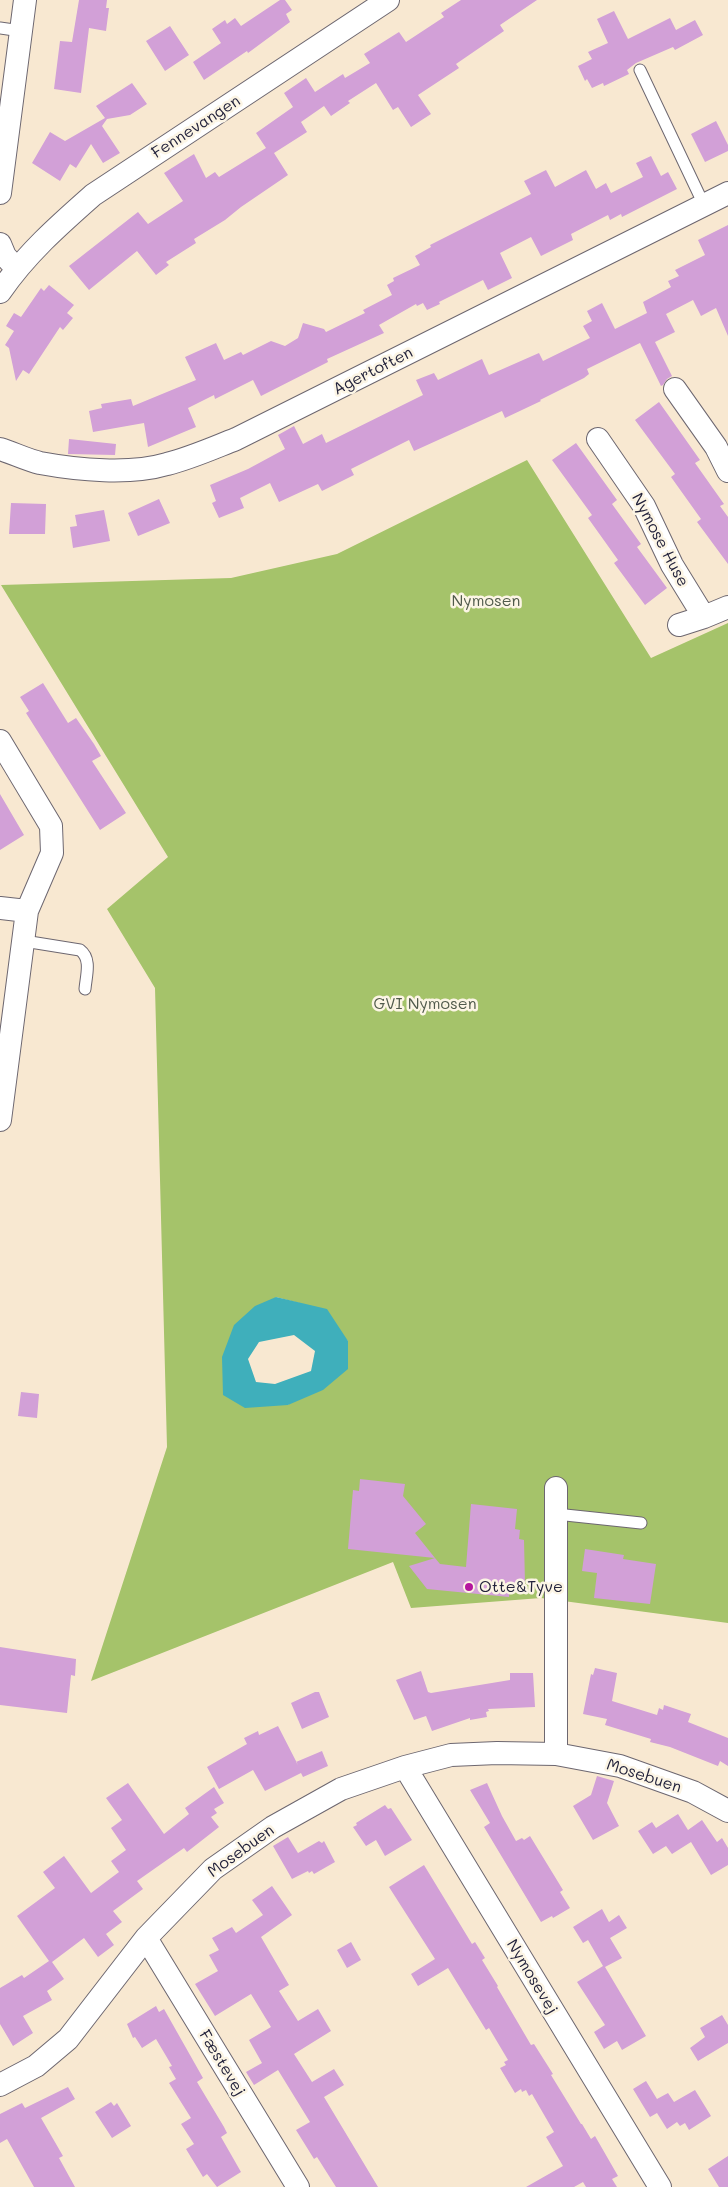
<!DOCTYPE html>
<meta charset="utf-8">
<style>
body{margin:0}
canvas{display:block;background:#f8e8d1}
</style>
<canvas width="728" height="2187"></canvas>
<script>
const context = document.querySelector('canvas').getContext('2d');
context.lineJoin = 'round';
function paint(path, color) { context.fillStyle = color; context.fill(path, 'evenodd'); }
function strokePath(path, color, width, dash) { context.strokeStyle = color; context.lineWidth = width; context.lineCap = dash ? 'butt' : 'round'; context.setLineDash(dash || []); context.stroke(path); }
function write(font, color, halo, rows, align = 'center') {
  context.font = font + ' Mali,sans-serif'; context.lineWidth = 5; context.setLineDash([]); context.textBaseline = 'middle'; context.strokeStyle = halo; context.fillStyle = color; for (const [text, x, y, turn = 0] of rows) {
    context.save(); context.translate(x, y); context.rotate((+turn || 0) * Math.PI / 180); context.textAlign = isNaN(turn) ? turn : align; if (halo) context.strokeText(text, 0, 0); context.fillText(text, 0, 0); context.restore();
  }
}
paint(new Path2D(`
 M527,460L651,658L728,623V1623L541,1598L411,1608L393,1562L91,1681L167,1447L155,988L107,909L168,857L1,585L231,578L337,554ZM276,1297L299,1303L348,1341L288,1405L223,1394Z`), '#a5c36a');
paint(new Path2D(`
 M276,1297L327,1309L348,1341V1369L323,1390L288,1405L245,1408L223,1395L222,1357L234,1325L255,1306ZM294,1335L315,1351L311,1371L275,1384L256,1382L248,1359L259,1342Z`), '#3fafbb');
paint(new Path2D(`
 M79,0H107L106,8H109L106,31L89,28L81,93L54,89L60,41L72,42Z
 M280,0H285L292,10L286,14L290,22L248,53L247,51L204,80L193,62L221,43L212,29L225,20L227,24L235,18L241,26Z
 M461,0H537L500,25L504,31L456,64L459,68L418,95L431,114L411,127L398,107L393,110L376,83L348,101L350,103L331,116L324,106L301,122L307,132L274,153L288,175L241,207L225,220L194,239L196,243L166,262L169,265L156,275L137,251L89,290L69,266L138,212L148,224L183,201L164,173L194,154L206,178L215,172L219,177L266,148L256,133L293,107L284,93L306,78L315,92L343,74L345,78L370,63L364,54L399,32L406,42L444,17L441,13Z
 M614,11L628,39L670,18L676,30L695,20L703,35L675,50L673,47L636,63L627,70L629,74L604,86L603,83L592,88L587,79L585,81L578,66L592,59L588,52L608,43L597,19Z
 M170,26L189,55L165,71L146,41Z
 M132,83L147,104L130,115L107,119L102,126L120,153L103,163L91,144L76,168L70,164L60,181L32,163L50,132L65,141L105,118L96,106Z
 M716,121L728,145V151L705,162L691,134Z
 M651,156L661,176L668,172L677,189L622,217L621,214L610,220L608,215L571,234L573,240L541,256L531,237L500,253L512,278L488,290L483,280L439,302L440,304L427,310L423,303L417,306L416,304L379,325L384,333L327,359L328,362L261,396L253,380L215,399L214,395L188,408L196,427L148,447L144,423L93,432L89,411L102,408L101,404L131,399L133,406L196,380L185,357L216,343L224,360L241,352L243,355L271,341L285,346L298,338L303,323L324,329L326,332L365,313L363,310L392,295L387,285L394,281L393,278L420,265L415,256L431,247L430,245L531,194L524,181L546,170L555,187L586,170L596,189L606,183L611,193L643,177L636,163Z
 M728,225V336L716,308L701,316L693,300L666,314L675,332L655,342L672,376L667,379L663,385L661,386L640,343L587,369L589,374L584,378L540,400L541,401L505,418L502,411L414,451L409,440L351,469L354,475L322,491L318,484L279,502L270,483L240,498L244,508L219,518L212,503L216,501L210,485L248,469L285,449L278,435L294,426L303,444L322,434L326,443L423,395L416,380L434,373L438,380L482,359L489,375L539,353L543,361L590,338L583,326L592,321L587,311L602,303L615,329L647,313L643,302L671,287L668,281L679,276L675,270L705,255L698,240Z
 M49,285L74,305L67,313L73,318L63,330L60,327L29,374L23,370L16,381L9,348L5,345L14,331L6,326L14,313L21,317L41,288L44,291Z
 M659,402L700,460L695,463L724,504L720,506L728,517V564L697,522L701,519L671,477L675,474L635,420Z
 M69,439L116,444L115,455L68,454Z
 M576,443L617,500L612,504L641,544L637,547L667,588L645,605L614,563L618,560L588,518L592,515L552,460Z
 M159,499L170,523L138,536L128,513Z
 M11,503L46,504L45,534H9Z
 M104,510L110,541L73,548L70,527L77,526L75,515Z
 M43,683L68,723L76,718L94,744L101,756L92,761L126,813L100,830L26,713L29,711L20,697Z
 M0,794L24,835L0,850Z
 M21,1392L39,1394L37,1418L18,1416Z
 M360,1479L405,1484L403,1496L426,1524L415,1533L435,1558L348,1549L353,1490L359,1491Z
 M471,1504L517,1509L515,1529L520,1530L519,1539L524,1540L525,1584L510,1583L509,1597L427,1589L409,1566L435,1558L440,1564L466,1567Z
 M585,1549L624,1555L623,1559L656,1564L650,1604L594,1598L597,1573L582,1571Z
 M0,1647L76,1659L75,1676L71,1675L67,1713L0,1705Z
 M595,1668L617,1673L612,1701L657,1715L659,1708L663,1710L664,1705L691,1714L688,1722L728,1738V1766L720,1761L718,1766L670,1747L650,1742L651,1739L605,1725L607,1719L583,1714L591,1674L593,1675Z
 M421,1671L428,1692L431,1693L510,1680V1673H533L535,1707L488,1709L489,1711L486,1712L487,1717L470,1720V1718L432,1731L426,1716L414,1720L396,1680Z
 M315,1692H319L329,1717L302,1729L291,1703Z
 M278,1726L298,1765L296,1762L322,1751L328,1766L303,1777L301,1773L265,1791L253,1770L219,1789L207,1767L247,1744L244,1738L258,1731L259,1735Z
 M597,1776L614,1781L607,1803L619,1826L593,1840L573,1806L591,1795Z
 M128,1783L164,1834L189,1814L185,1808L214,1787L224,1803L214,1809L217,1813L211,1817L219,1827L187,1852L184,1848L137,1881L143,1889L113,1911L122,1922L106,1934L114,1945L98,1957L84,1938L52,1962L64,1979L47,1991L52,2000L23,2016L33,2033L13,2046L0,2024V1988L22,1975L24,1978L49,1961L17,1916L55,1888L43,1872L64,1856L91,1893L119,1872L111,1861L126,1850L111,1828L122,1820L106,1798Z
 M487,1783L502,1816L516,1841L522,1838L524,1840L530,1836L563,1890L560,1892L570,1908L553,1918L552,1916L541,1922L484,1827L490,1823L470,1790Z
 M385,1805L388,1809L391,1808L412,1840L385,1856L376,1840L366,1846L353,1827L357,1825L356,1823Z
 M678,1814L688,1830L702,1820L717,1842L722,1838L728,1848V1865L711,1875L691,1842L672,1854L666,1846L653,1854L638,1831L652,1822L656,1828Z
 M288,1837L298,1853L319,1841L322,1843L324,1841L335,1862L314,1874L312,1871L309,1873L308,1871L292,1879L273,1846Z
 M424,1865L472,1944L475,1942L485,1958L482,1960L498,1986L497,1987L531,2045L534,2044L553,2074L551,2075L581,2124H582L591,2139L595,2136L618,2176L612,2179L617,2187H586L583,2182L574,2187H526L563,2166L546,2137L554,2132L532,2094L529,2096L526,2090L522,2092L521,2089L515,2093L500,2068L506,2065L504,2062L508,2060L489,2028L486,2030L448,1968L418,1986L411,1974L435,1959L389,1887Z
 M272,1886L292,1915L261,1937L289,1985L279,1991L298,2021L318,2009L331,2031L294,2054L312,2082L334,2069L344,2085L324,2097L378,2187H336L317,2157L314,2159L296,2130L310,2122L278,2070L254,2085L246,2072L262,2063L249,2040L271,2027L251,1994L215,2016L195,1984L218,1971L209,1955L219,1950L212,1938L232,1927L236,1933L263,1915L252,1900Z
 M602,1909L609,1922L619,1915L627,1928L610,1938L622,1958L605,1967L646,2036L622,2050L617,2041L604,2049L594,2032L605,2025L577,1982L603,1966L588,1940L583,1943L573,1927Z
 M351,1942L361,1960L347,1968L337,1950Z
 M156,2006L159,2012L164,2009L203,2078L197,2082L224,2127L227,2133L221,2137L241,2172L217,2187L207,2174L203,2177L186,2149L194,2144L181,2124L191,2118L169,2083L176,2079L169,2067L172,2066L156,2039L142,2048L135,2037L133,2038L127,2024Z
 M722,2015L728,2025V2043L698,2061L690,2048L705,2037L700,2028Z
 M646,2081L657,2099L668,2093L674,2102L695,2090L711,2116L689,2130L685,2123L680,2126L677,2122L667,2129L657,2113L650,2117L633,2089Z
 M68,2087L75,2099L41,2118L63,2156L59,2158L75,2187H34L7,2139L0,2143V2114L22,2103L25,2108Z
 M111,2102L114,2106L117,2103L131,2126L112,2138L95,2112Z
 M728,2156V2187H719L708,2169Z`), '#d2a0d7');
const lane = new Path2D(`
 M0,28L21,31
 M640,70L704,205
 M24,941L80,950C92,959 86,976 85,989
 M556,1514L641,1523`);
const street = new Path2D(`
 M0,193L25,0
 M0,244L5,256L16,268
 M0,292C26,254 59,225 93,195L388,0
 M675,389L716,447L728,471
 M598,439L644,506L672,565L704,617
 M0,449C13,453 27,460 40,463C78,470 130,475 167,464C191,458 213,448 236,439L728,193
 M679,625L704,617L728,607
 M0,741L51,826L52,853L27,911L0,1120
 M0,908L27,911
 M556,1754V1488
 M405,1767L660,2187
 M146,1938L298,2187
 M0,2085L36,2066L68,2039L146,1938L213,1869L273,1827L341,1789L405,1767L451,1755L497,1753L556,1754L620,1766L693,1792L728,1811`);
strokePath(lane, '#6d6770', 13);
strokePath(street, '#6d6770', 24);
strokePath(lane, '#fff', 11);
strokePath(street, '#fff', 22);
for (const [x, y, r, color] of [
 [469,1587,5,"#b5179e"]
]) { const dot = new Path2D(); dot.arc(x, y, r, 0, 2 * Math.PI); context.fillStyle = color; context.fill(dot); strokePath(dot, '#fcf5e5', 2); }
write('16px', '#22223b', '#fcf5e5', [
 ["Fennevangen",196,127,-33],
 ["Agertoften",373,371,-27],
 ["Nymose Huse",660,540,62],
 ["Mosebuen",644,1776,18],
 ["Mosebuen",241,1851,-36],
 ["Nymosevej",532,1977,59],
 ["Fæstevej",222,2063,59]
]);
write('16px', '#505a4b', '#fcf5e5', [
 ["Nymosen",486,601],
 ["GVI Nymosen",425,1004]
]);
write('16px', '#22223b', '#fcf5e5', [
 ["Otte&Tyve",479,1587]
], 'left');
</script>
